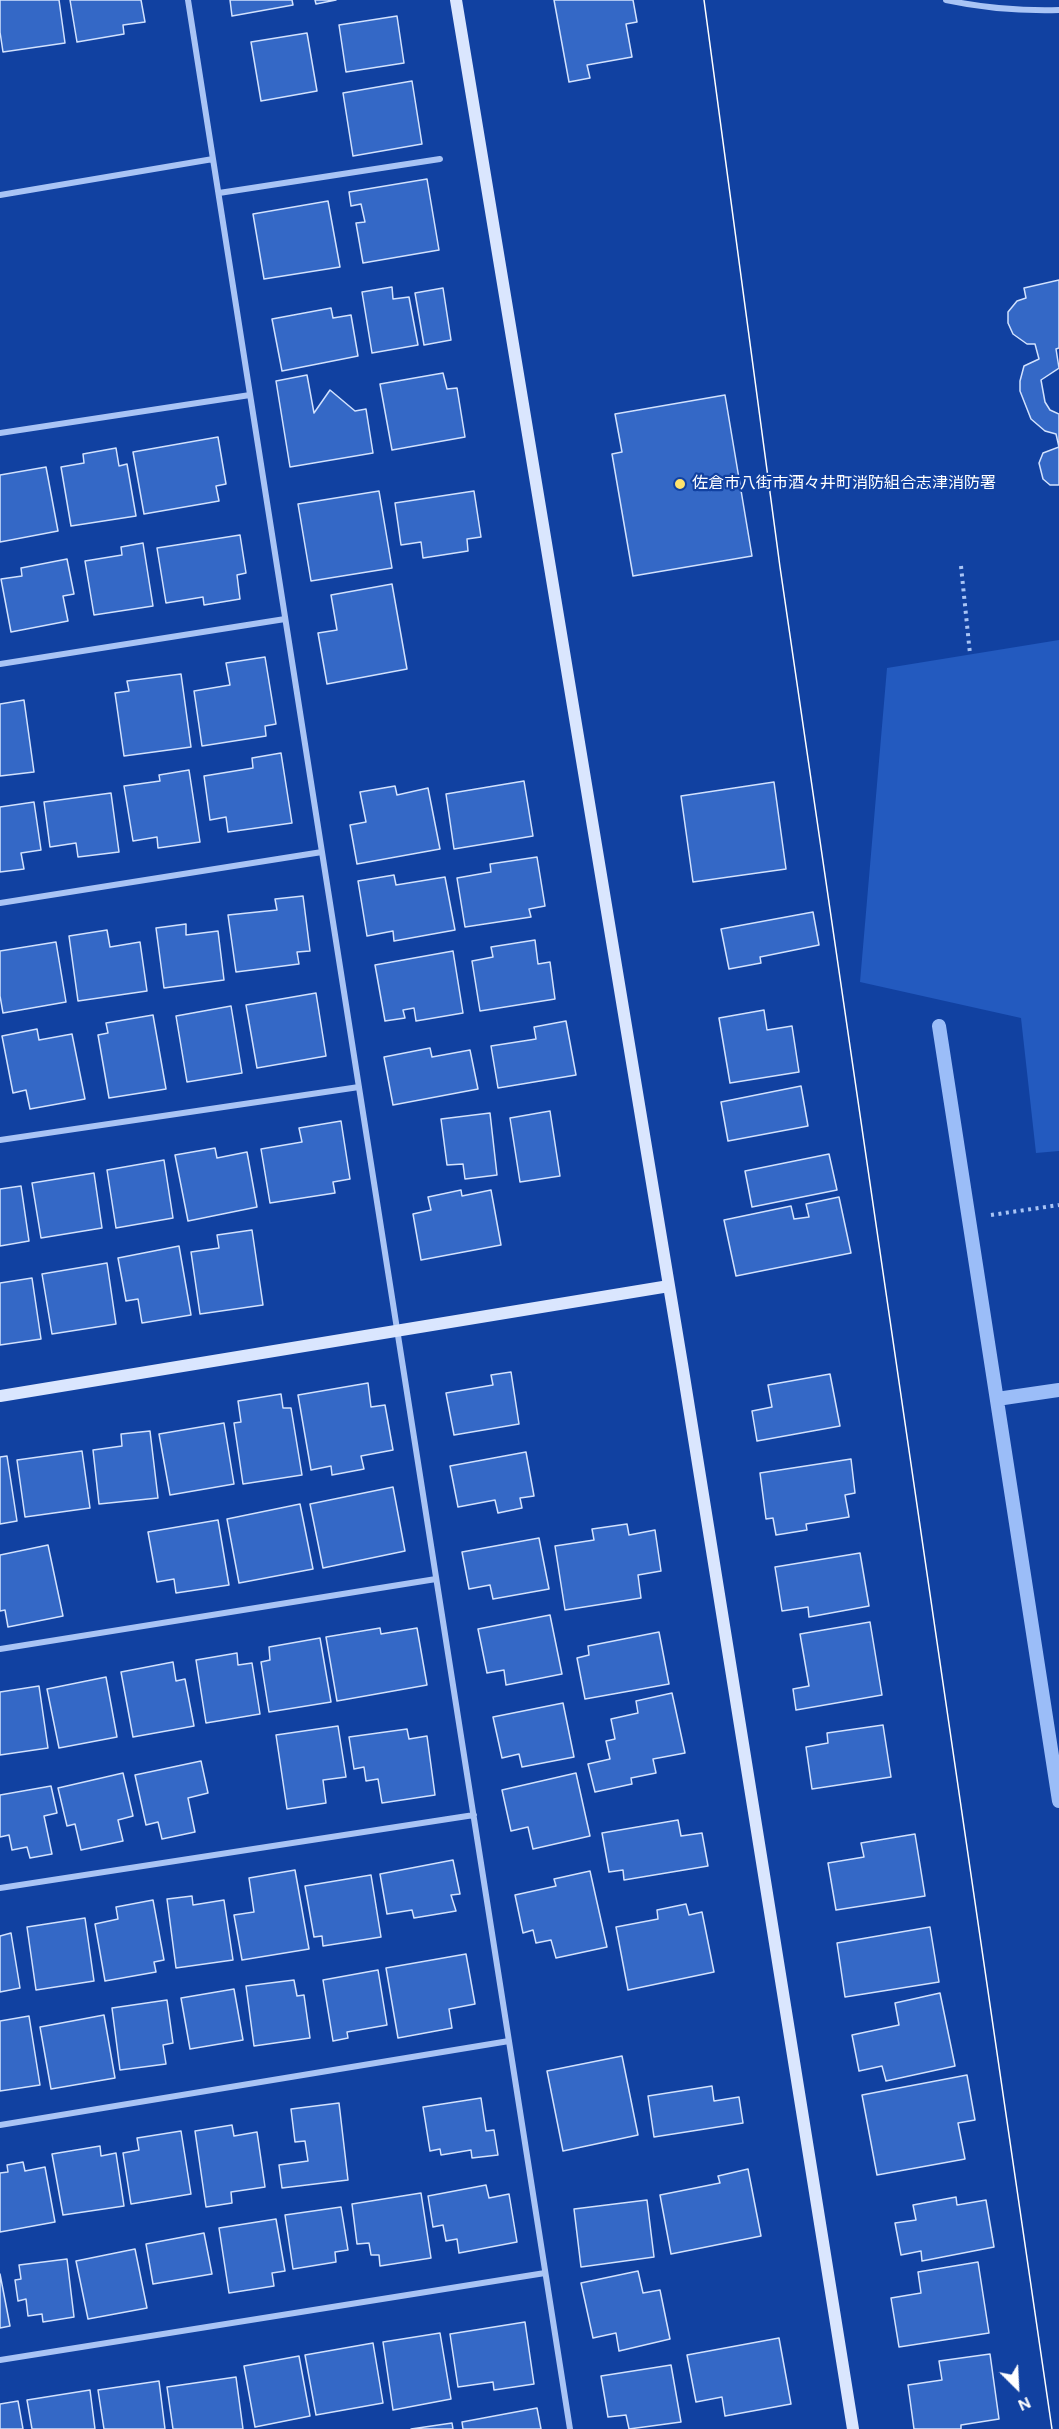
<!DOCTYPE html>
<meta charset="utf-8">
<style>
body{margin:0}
#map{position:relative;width:1059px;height:2429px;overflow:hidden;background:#1141a1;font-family:"DM Sans",sans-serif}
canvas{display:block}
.north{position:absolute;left:987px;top:2357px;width:60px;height:60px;-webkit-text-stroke:4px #1141a1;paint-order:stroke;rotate:156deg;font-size:16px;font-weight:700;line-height:24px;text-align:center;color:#fff}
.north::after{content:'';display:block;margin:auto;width:21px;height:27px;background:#fff;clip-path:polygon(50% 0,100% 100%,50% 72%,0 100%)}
</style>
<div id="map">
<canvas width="1059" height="2429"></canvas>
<div class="north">N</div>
</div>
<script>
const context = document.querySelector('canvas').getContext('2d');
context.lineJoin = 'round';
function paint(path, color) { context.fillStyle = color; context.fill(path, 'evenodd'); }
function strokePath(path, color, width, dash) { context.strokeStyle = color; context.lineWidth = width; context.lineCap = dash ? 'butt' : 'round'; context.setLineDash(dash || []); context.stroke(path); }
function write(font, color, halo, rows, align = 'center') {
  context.font = font + ' "DM Sans","Noto Sans JP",sans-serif'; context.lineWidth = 4.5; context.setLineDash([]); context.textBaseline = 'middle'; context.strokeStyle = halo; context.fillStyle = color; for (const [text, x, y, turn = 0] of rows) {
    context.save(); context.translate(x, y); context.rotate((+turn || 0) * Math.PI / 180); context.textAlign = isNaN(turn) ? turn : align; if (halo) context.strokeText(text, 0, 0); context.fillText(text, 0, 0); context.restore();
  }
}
paint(new Path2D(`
 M1059,640V1151L1036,1153L1021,1018L860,982L887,668Z`), '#235abf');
strokePath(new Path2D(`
 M939,1026L1059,1801
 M997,1399L1059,1390`), '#9bbdf8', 14);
const building = new Path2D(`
 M0,0H59L65,43L3,52L0,32Z
 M70,0H141L145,22L123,25L124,34L77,42Z
 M230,0H292L293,5L232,16Z
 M315,0H336L316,4Z
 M554,0H633L637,22L626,24L632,57L587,65L590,78L569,82Z
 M397,16L404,63L346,72L339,25Z
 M307,33L317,91L261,101L251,42Z
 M412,81L422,144L353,156L343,93Z
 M427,179L439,250L363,263L356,223L365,222L361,204L351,206L349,192Z
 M328,201L340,267L264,279L253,214Z
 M1059,280V348L1056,349L1059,368L1041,380L1045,402L1050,410L1059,414V485H1050L1043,479L1039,463L1043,453L1059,447L1056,434L1045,431L1031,419L1020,391V381L1024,366L1039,359L1035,344H1027L1013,334L1008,323V312L1017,301L1026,298L1024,288Z
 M392,287L393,299L409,297L418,345L372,353L362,292Z
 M443,288L451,340L424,345L415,293Z
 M331,308L333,318L351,315L358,356L282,371L272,319Z
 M443,373L447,389L457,388L465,437L392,450L380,384Z
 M307,375L314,413L330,390L355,411L366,409L373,453L290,467L276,381Z
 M725,395L752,556L633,576L612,454L622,452L615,414Z
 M218,437L226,484L216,486L219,501L144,514L133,452Z
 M116,448L119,466L127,464L136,516L71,526L61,467L84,463L83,454Z
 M46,467L58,531L0,542V475Z
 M379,491L392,568L311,581L298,504Z
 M474,491L481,537L467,539L468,551L423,558L421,542L401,545L395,503Z
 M240,535L246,573L237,575L240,599L204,605L203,597L166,603L157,548Z
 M143,543L153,606L94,615L85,561L122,555L121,547Z
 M67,559L74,594L63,596L68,621L11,632L1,579L22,576L21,568Z
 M392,584L407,669L327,684L318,633L337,630L331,595Z
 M265,657L276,724L265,726L266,736L202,746L194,691L230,685L226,663Z
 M181,674L191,747L124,756L115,693L129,691L127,681Z
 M24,700L34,772L0,776V704Z
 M281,753L292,823L228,832L226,817L210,820L204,776L253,768L252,758Z
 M189,770L200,842L158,848L157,837L133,841L124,786L160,781L159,775Z
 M524,781L533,836L454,849L446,794Z
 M774,782L786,869L693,882L681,796Z
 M395,786L397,795L428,788L440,849L357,864L350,825L366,822L360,792Z
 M111,793L119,852L78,857L76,843L50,847L44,802Z
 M34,802L41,850L21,853L24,869L0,872V807Z
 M537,857L545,906L529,909L531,917L465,927L457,878L491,872L490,864Z
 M394,875L396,885L445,877L455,930L394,941L393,931L367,936L358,881Z
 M303,896L310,951L297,952L299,964L236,972L228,915L277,910L275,899Z
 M813,912L819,945L760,957L761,963L729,969L721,929Z
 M186,924V935L218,931L224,980L164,988L156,928Z
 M107,930L110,947L140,942L147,991L78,1001L69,936Z
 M535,940L538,964L550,962L555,999L480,1011L472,961L493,957L491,947Z
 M56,942L66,1002L3,1013L0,996V951Z
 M453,951L463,1013L416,1021L414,1008L403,1010L405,1018L385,1021L375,965Z
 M316,993L326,1056L257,1068L246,1005Z
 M231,1006L242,1073L187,1082L176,1016Z
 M764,1010L767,1030L792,1026L799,1072L730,1083L719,1018Z
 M153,1015L166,1089L109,1098L98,1035L108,1033L106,1023Z
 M566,1021L576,1075L498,1088L491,1046L536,1039L534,1027Z
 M37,1029L39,1040L72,1034L85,1099L30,1109L26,1090L13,1093L2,1036Z
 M430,1048L432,1057L470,1050L478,1089L393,1105L384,1057Z
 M801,1086L808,1126L728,1141L721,1102Z
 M550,1111L560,1176L520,1182L510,1118Z
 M490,1113L497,1175L465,1179L463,1164L447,1165L441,1119Z
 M341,1121L350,1179L333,1182L335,1193L270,1203L261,1149L302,1142L299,1128Z
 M215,1148L217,1158L247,1152L257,1207L188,1221L175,1155Z
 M829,1154L837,1190L752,1207L745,1171Z
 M164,1160L173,1218L116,1228L107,1170Z
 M94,1173L102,1228L41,1238L32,1183Z
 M21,1186L29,1241L0,1246V1189Z
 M461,1190L462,1196L491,1190L501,1245L421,1260L413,1214L431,1210L428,1197Z
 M839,1197L851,1253L736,1276L724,1220L791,1206L794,1219L809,1217L806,1204Z
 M252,1230L263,1305L200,1314L191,1252L219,1248L217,1235Z
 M179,1246L191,1315L142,1323L138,1299L126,1301L118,1258Z
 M107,1263L116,1324L52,1334L42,1274Z
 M32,1278L41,1339L0,1345V1283Z
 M511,1372L519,1424L454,1435L446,1393L493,1385L491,1375Z
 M830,1374L840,1426L757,1441L752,1411L772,1407L768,1385Z
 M368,1383L371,1407L385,1405L393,1450L361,1456L364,1469L332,1475L331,1466L311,1470L298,1395Z
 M281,1394L283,1408H291L302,1475L243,1484L234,1423L241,1422L238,1401Z
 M224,1423L234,1484L170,1495L159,1434Z
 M150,1431L158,1498L99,1504L93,1450L122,1446L121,1434Z
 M82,1451L90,1508L25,1517L17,1460Z
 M526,1452L534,1496L520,1498L522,1508L498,1513L495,1500L458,1507L450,1466Z
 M7,1456L17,1521L0,1524V1457Z
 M851,1459L855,1493L845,1495L849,1517L806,1524L807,1530L776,1535L773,1518L766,1519L760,1473Z
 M393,1487L405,1551L323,1568L310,1504Z
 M300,1504L313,1569L239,1583L227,1519Z
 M218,1520L229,1585L176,1593L174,1579L157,1582L148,1532Z
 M627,1524L629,1535L655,1530L661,1571L638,1575L641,1598L565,1610L555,1546L594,1540L592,1529Z
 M539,1538L549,1589L493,1599L490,1585L469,1589L462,1552Z
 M48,1545L63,1616L8,1627L5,1610L0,1611V1555Z
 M860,1553L869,1606L809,1617L808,1607L782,1611L775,1567Z
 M550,1615L562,1674L506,1685L504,1670L487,1673L478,1629Z
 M870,1622L882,1695L796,1710L793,1689L809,1686L800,1634Z
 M380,1628L381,1634L417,1628L427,1685L337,1701L326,1637Z
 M659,1632L669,1684L585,1699L577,1658L589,1655L588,1646Z
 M320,1638L331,1702L269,1712L261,1662L270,1660L269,1647Z
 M237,1653L238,1665L252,1663L260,1714L206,1723L196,1660Z
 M173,1662L176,1681L185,1679L194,1726L133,1737L121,1672Z
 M106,1677L117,1737L59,1748L47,1689Z
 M39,1686L48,1748L0,1755V1692Z
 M672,1693L685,1753L653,1759L656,1773L631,1778L632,1784L595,1792L588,1764L610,1759L606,1741L615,1739L611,1719L638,1713L636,1701Z
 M563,1703L574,1757L522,1767L519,1754L502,1758L493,1717Z
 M883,1725L891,1777L812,1789L806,1747L828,1743L827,1733Z
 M338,1726L346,1777L323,1780L326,1803L287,1809L276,1735Z
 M407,1729L409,1739L427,1736L435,1795L382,1803L378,1779L366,1781L364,1767L354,1769L349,1737Z
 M201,1761L208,1793L188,1798L195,1832L162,1839L158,1822L146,1825L135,1775Z
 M123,1773L133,1816L118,1820L123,1841L81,1850L75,1824L67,1826L58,1788Z
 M576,1773L590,1836L533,1849L528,1827L511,1831L502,1790Z
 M51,1786L57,1813L44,1816L52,1854L30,1858L27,1847L12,1850L9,1835L0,1837V1795Z
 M678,1820L681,1836L702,1833L708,1866L624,1880L623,1870L609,1872L602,1833Z
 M915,1834L925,1896L836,1910L828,1863L864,1857L861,1843Z
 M453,1860L460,1894L451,1895L456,1911L414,1918L412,1910L387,1914L380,1874Z
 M295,1870L309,1949L242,1960L234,1915L254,1912L249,1878Z
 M590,1871L607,1947L556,1958L551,1940L536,1943L533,1930L523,1933L515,1895L556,1886L554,1879Z
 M371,1875L381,1937L323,1946L322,1936L314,1937L305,1886Z
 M192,1896L193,1905L224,1900L233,1960L176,1968L167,1899Z
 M153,1900L164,1960L154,1962L156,1972L105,1981L95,1924L118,1919L116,1907Z
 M686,1904L689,1915L702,1912L714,1972L628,1990L616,1927L658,1919L657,1910Z
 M85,1918L94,1981L36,1990L27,1927Z
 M930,1927L939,1982L845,1997L837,1943Z
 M11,1933L20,1988L0,1992V1936Z
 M466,1954L475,2004L449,2009L452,2028L398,2038L386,1968Z
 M378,1970L387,2025L347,2032L348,2038L333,2041L323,1980Z
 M294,1980L297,1996L304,1995L310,2038L254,2046L246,1986Z
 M234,1989L243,2040L190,2049L181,1998Z
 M940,1993L955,2066L886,2081L882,2066L859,2071L852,2035L899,2025L895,2003Z
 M167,2000L173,2043L163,2045L166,2064L120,2070L112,2008Z
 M104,2015L115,2078L51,2089L40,2027Z
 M29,2016L40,2085L0,2091V2021Z
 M622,2056L638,2135L563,2151L547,2071Z
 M967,2075L975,2120L958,2123L965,2159L877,2175L862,2095Z
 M712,2086L714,2101L739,2097L743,2123L654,2137L648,2096Z
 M481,2098L486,2131L494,2130L498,2155L472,2158L471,2150L441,2155L440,2149L430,2151L423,2107Z
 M339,2103L348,2180L282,2188L279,2165L308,2161L305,2141L295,2142L291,2109Z
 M232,2125L234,2136L257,2132L265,2187L231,2192L232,2203L206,2207L195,2131Z
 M181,2131L191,2194L131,2204L123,2153L139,2150L137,2138Z
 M100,2146L101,2156L116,2153L124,2206L63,2215L52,2154Z
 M23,2162L25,2171L45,2167L55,2222L0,2232V2173L8,2172L7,2165Z
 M748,2169L761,2236L671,2254L660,2195L720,2183L718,2176Z
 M486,2185L489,2198L509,2194L517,2242L459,2253L457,2239L446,2241L443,2225L433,2227L428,2196Z
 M421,2193L431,2258L380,2266L379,2255H371L369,2243L357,2244L352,2204Z
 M956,2197L957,2205L986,2200L994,2247L922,2261L921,2251L901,2255L895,2223L916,2220L913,2205Z
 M647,2200L654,2257L581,2267L574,2209Z
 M341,2207L348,2250L335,2252L336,2262L293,2269L285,2215Z
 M276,2219L285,2271L272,2273L274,2286L229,2293L219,2228Z
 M204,2233L212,2274L153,2284L146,2244Z
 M135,2249L147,2308L88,2319L76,2261Z
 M67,2259L74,2317L43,2322L42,2314L28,2316L26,2299L18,2301L15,2280L21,2279L19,2265Z
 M978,2262L989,2333L899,2347L891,2298L921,2293L918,2272Z
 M638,2271L643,2293L660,2290L670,2339L619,2351L616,2333L593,2338L581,2283Z
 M0,2274L10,2326L0,2328Z
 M525,2322L534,2384L494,2390L493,2382L458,2387L450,2334Z
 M440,2333L451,2399L393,2410L383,2342Z
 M779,2338L791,2404L725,2416L722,2397L696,2402L687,2355Z
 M373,2343L383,2403L316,2415L305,2355Z
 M990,2354L999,2419L961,2425V2429H914L908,2385L942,2380L939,2361Z
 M299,2356L310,2416L255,2427L244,2366Z
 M671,2365L681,2422L629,2429L626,2415L608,2417L601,2376Z
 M236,2377L243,2429H173L167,2387Z
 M159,2381L165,2429H104L98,2390Z
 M90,2390L95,2429H32L27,2400Z
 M18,2401L23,2429H0V2404Z
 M537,2408L541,2429H463L462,2422Z
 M452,2423L453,2429H411Z`);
paint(building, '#3468c6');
strokePath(building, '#d2e2fe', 1.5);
strokePath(new Path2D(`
 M961,566L970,654
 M991,1215L1059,1205`), '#a9c4f5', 4, [3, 4.5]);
strokePath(new Path2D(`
 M188,0L570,2429
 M946,0C983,8 1021,11 1059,10
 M219,193L440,159
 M0,195L213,159
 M0,433L250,395
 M0,664L285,619
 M0,903L322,852
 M0,1140L359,1087
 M0,1649L436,1579
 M0,1888L474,1815
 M0,2125L509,2041
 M0,2360L545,2273`), '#a9c4f5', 6);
strokePath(new Path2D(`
 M456,0L682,1364L853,2429
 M0,1396L669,1286`), '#dae6fe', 12);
strokePath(new Path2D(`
 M704,0L780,567L1052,2429`), '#fff', 1.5);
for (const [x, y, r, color] of [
 [680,484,6,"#ffe36d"]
]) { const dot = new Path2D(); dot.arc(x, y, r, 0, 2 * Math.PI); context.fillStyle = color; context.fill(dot); strokePath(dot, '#1141a1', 2); }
write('16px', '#fff', '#1141a1', [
 ["佐倉市八街市酒々井町消防組合志津消防署",692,484]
], 'left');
</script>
